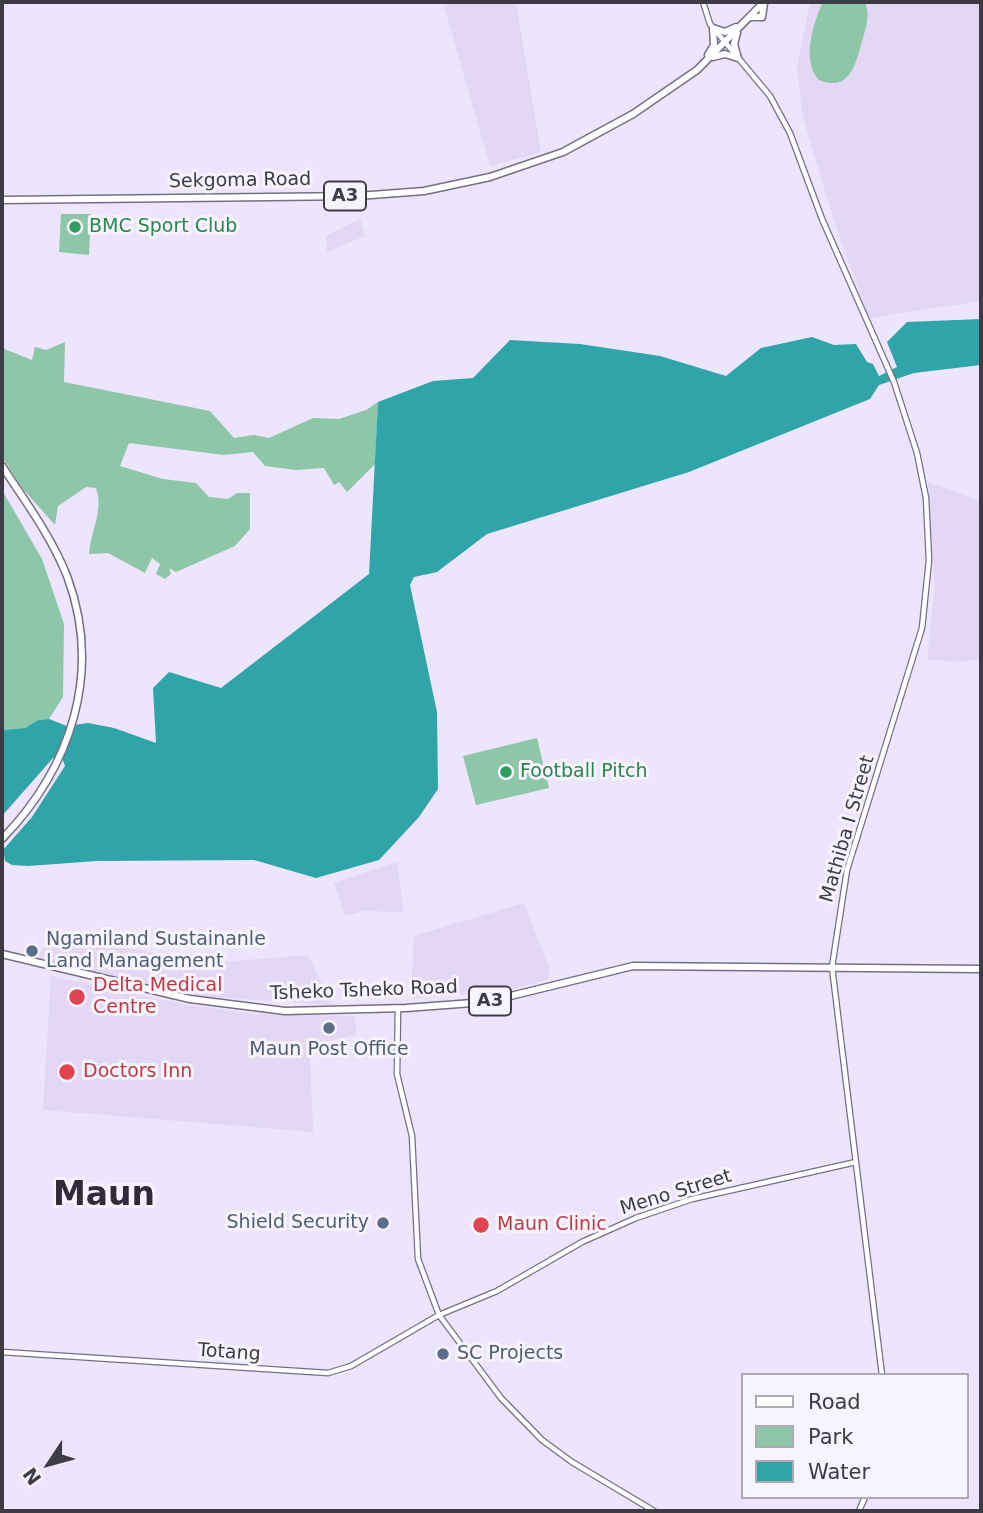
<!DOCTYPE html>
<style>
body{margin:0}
#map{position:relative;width:983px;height:1513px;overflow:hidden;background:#ede4fd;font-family:"DejaVu Sans",sans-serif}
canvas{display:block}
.frame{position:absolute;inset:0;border:4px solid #3e3b44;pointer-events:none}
.legend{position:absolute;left:741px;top:1373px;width:228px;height:126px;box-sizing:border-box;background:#f8f4fe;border:2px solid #aeaab4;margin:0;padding:9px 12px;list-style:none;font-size:21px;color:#3e3b44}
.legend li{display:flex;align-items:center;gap:14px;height:35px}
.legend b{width:35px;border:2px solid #aeaab4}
.north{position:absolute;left:14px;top:1429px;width:70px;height:70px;-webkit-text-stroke:5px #f8f4fe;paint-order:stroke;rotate:234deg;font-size:19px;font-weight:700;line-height:28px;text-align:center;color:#3e3b44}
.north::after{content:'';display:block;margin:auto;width:24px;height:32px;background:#3e3b44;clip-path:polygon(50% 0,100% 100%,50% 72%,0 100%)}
</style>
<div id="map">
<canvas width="983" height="1513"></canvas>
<div class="frame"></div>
<ul class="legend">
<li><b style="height:9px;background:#fff"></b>Road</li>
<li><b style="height:19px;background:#8dc7a7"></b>Park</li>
<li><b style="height:19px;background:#2fa5a9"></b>Water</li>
</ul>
<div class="north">N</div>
</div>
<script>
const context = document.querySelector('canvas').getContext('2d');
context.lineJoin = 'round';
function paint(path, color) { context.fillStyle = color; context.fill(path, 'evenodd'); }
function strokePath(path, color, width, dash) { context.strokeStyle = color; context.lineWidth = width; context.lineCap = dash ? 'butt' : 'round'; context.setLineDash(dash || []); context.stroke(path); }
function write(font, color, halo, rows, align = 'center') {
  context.font = font + ' "DejaVu Sans",sans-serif'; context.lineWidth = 6; context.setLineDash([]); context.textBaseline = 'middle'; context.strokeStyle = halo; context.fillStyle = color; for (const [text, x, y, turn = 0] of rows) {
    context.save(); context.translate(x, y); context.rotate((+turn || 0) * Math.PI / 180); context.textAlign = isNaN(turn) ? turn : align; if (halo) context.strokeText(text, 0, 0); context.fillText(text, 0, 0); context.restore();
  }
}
paint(new Path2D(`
 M457,2H516L541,152L490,166L444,6Z
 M810,2H981V301L869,318L834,221L802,114L797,67Z
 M360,219L365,236L327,252L326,236Z
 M928,482L981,501V659L957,662L927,659L935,587Z
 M397,862L404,912L363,911L345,916L334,883Z
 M524,903L549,968L548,980L501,991L411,999L414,936Z
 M65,932L111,933L118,946L208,963L308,955L332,1005L199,996L113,979L34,955Z
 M51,976L182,1004L256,1014L355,1016L356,1036L330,1040L310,1054L313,1132L43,1110Z`), '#e3d7f5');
paint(new Path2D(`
 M823,2H865C871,16 865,30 861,45C855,67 848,92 819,80C801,62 813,23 823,2Z
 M61,214H91L89,255L59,252Z
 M65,342L64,382L210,411L234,438L254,435L269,438L313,418L339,419L366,410L378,402L375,464L347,492L339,482L334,485L324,468L296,470L265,466L253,452L224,455L129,443L120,466L163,479L196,483L209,497L228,499L237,493H250V529L235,546L176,572L169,568L171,574L165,579L156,574L160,564L152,558L145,573L108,553L89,554C91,530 104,510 96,488L86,487L58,506L55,525L22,488L2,457V348L32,360L35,347L46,350Z
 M2,490L42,559L64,624L63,697L49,719L38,720L25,728L2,730Z
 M537,738L549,788L476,805L463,756Z`), '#8dc7a7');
paint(new Path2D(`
 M981,319V365L914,373L879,385L870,399L689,472L487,534L437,572L414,577L410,585L437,712L438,789L419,817L379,860L316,878L254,860L97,861L28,866L12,865L5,861L3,850L32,817L65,766L62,758H53L2,816V730L25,728L38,720L49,719L67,726L88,723L114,728L156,743L153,688L169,672L221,688L369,574L378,402L433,381L473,378L510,340L580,344L660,356L726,376L761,348L812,337L834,345L856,344L867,362L873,364L879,376L897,367L887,342L907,322Z`), '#2fa5a9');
const secondary = new Path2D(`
 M703,2L710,24L770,96L790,133L822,219L894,382L917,453L926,498L929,560L922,628L847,870L832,967L882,1375
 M398,1008L397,1074L412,1136L418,1259L439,1315L501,1398L542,1440L572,1462L654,1511
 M2,1352L328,1373L351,1366L439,1315L497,1291L582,1242L636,1218L692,1199L856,1162
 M859,1511L865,1497`);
const highway = new Path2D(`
 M750,17H762L764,3
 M737,33L734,44L738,58
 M708,55L714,45L713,28L725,32L736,27
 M713,57L725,54L738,58
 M2,200L358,196L424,191L490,177L563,152L633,114L697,70L764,2
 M2,466C25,501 51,536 67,576C103,672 71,768 2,839
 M2,954L190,999L285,1011L406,1008L486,1002L633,966L981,969`);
strokePath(secondary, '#776e84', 7);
strokePath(highway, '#776e84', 9);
strokePath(secondary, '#fff', 4.5);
strokePath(highway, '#fff', 6);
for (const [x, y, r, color] of [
 [75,227,7,"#2e9e5b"],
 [506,772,7,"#2e9e5b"],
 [32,951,7,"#5c6f8a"],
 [77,997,9,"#e0444e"],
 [329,1028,7,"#5c6f8a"],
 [67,1072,9,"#e0444e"],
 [383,1223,7,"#5c6f8a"],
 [481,1225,9,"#e0444e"],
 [443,1354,7,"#5c6f8a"]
]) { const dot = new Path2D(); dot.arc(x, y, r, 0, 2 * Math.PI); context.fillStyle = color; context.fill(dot); strokePath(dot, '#f8f4fe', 2.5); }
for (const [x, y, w] of [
 [345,196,42],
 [490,1001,42]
]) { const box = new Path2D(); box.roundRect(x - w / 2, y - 14.5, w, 29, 5); context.fillStyle = '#f8f4fe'; context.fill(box); strokePath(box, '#3e3b44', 2); }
write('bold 18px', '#3e3b44', null, [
 ["A3",345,196],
 ["A3",490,1001]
]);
write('19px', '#3e3b44', '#f8f4fe', [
 ["Sekgoma Road",240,181,-1],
 ["Mathiba I Street",848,829,-74],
 ["Tsheko Tsheko Road",364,991,-2],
 ["Meno Street",676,1193,-17],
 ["Totang",229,1353,4]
]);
write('19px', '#27864d', '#f8f4fe', [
 ["BMC Sport Club",89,227],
 ["Football Pitch",520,772]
], 'left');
write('19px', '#4e5e75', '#f8f4fe', [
 ["Ngamiland Sustainanle",46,940],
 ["Land Management",46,962],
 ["Maun Post Office",329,1050,"center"],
 ["Shield Security",369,1223,"right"],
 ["SC Projects",457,1354]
], 'left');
write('19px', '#be3a42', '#f8f4fe', [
 ["Delta Medical",93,986],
 ["Centre",93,1008],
 ["Doctors Inn",83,1072],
 ["Maun Clinic",497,1225]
], 'left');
write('bold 33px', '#312a3c', '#f8f4fe', [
 ["Maun",104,1196]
]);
</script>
